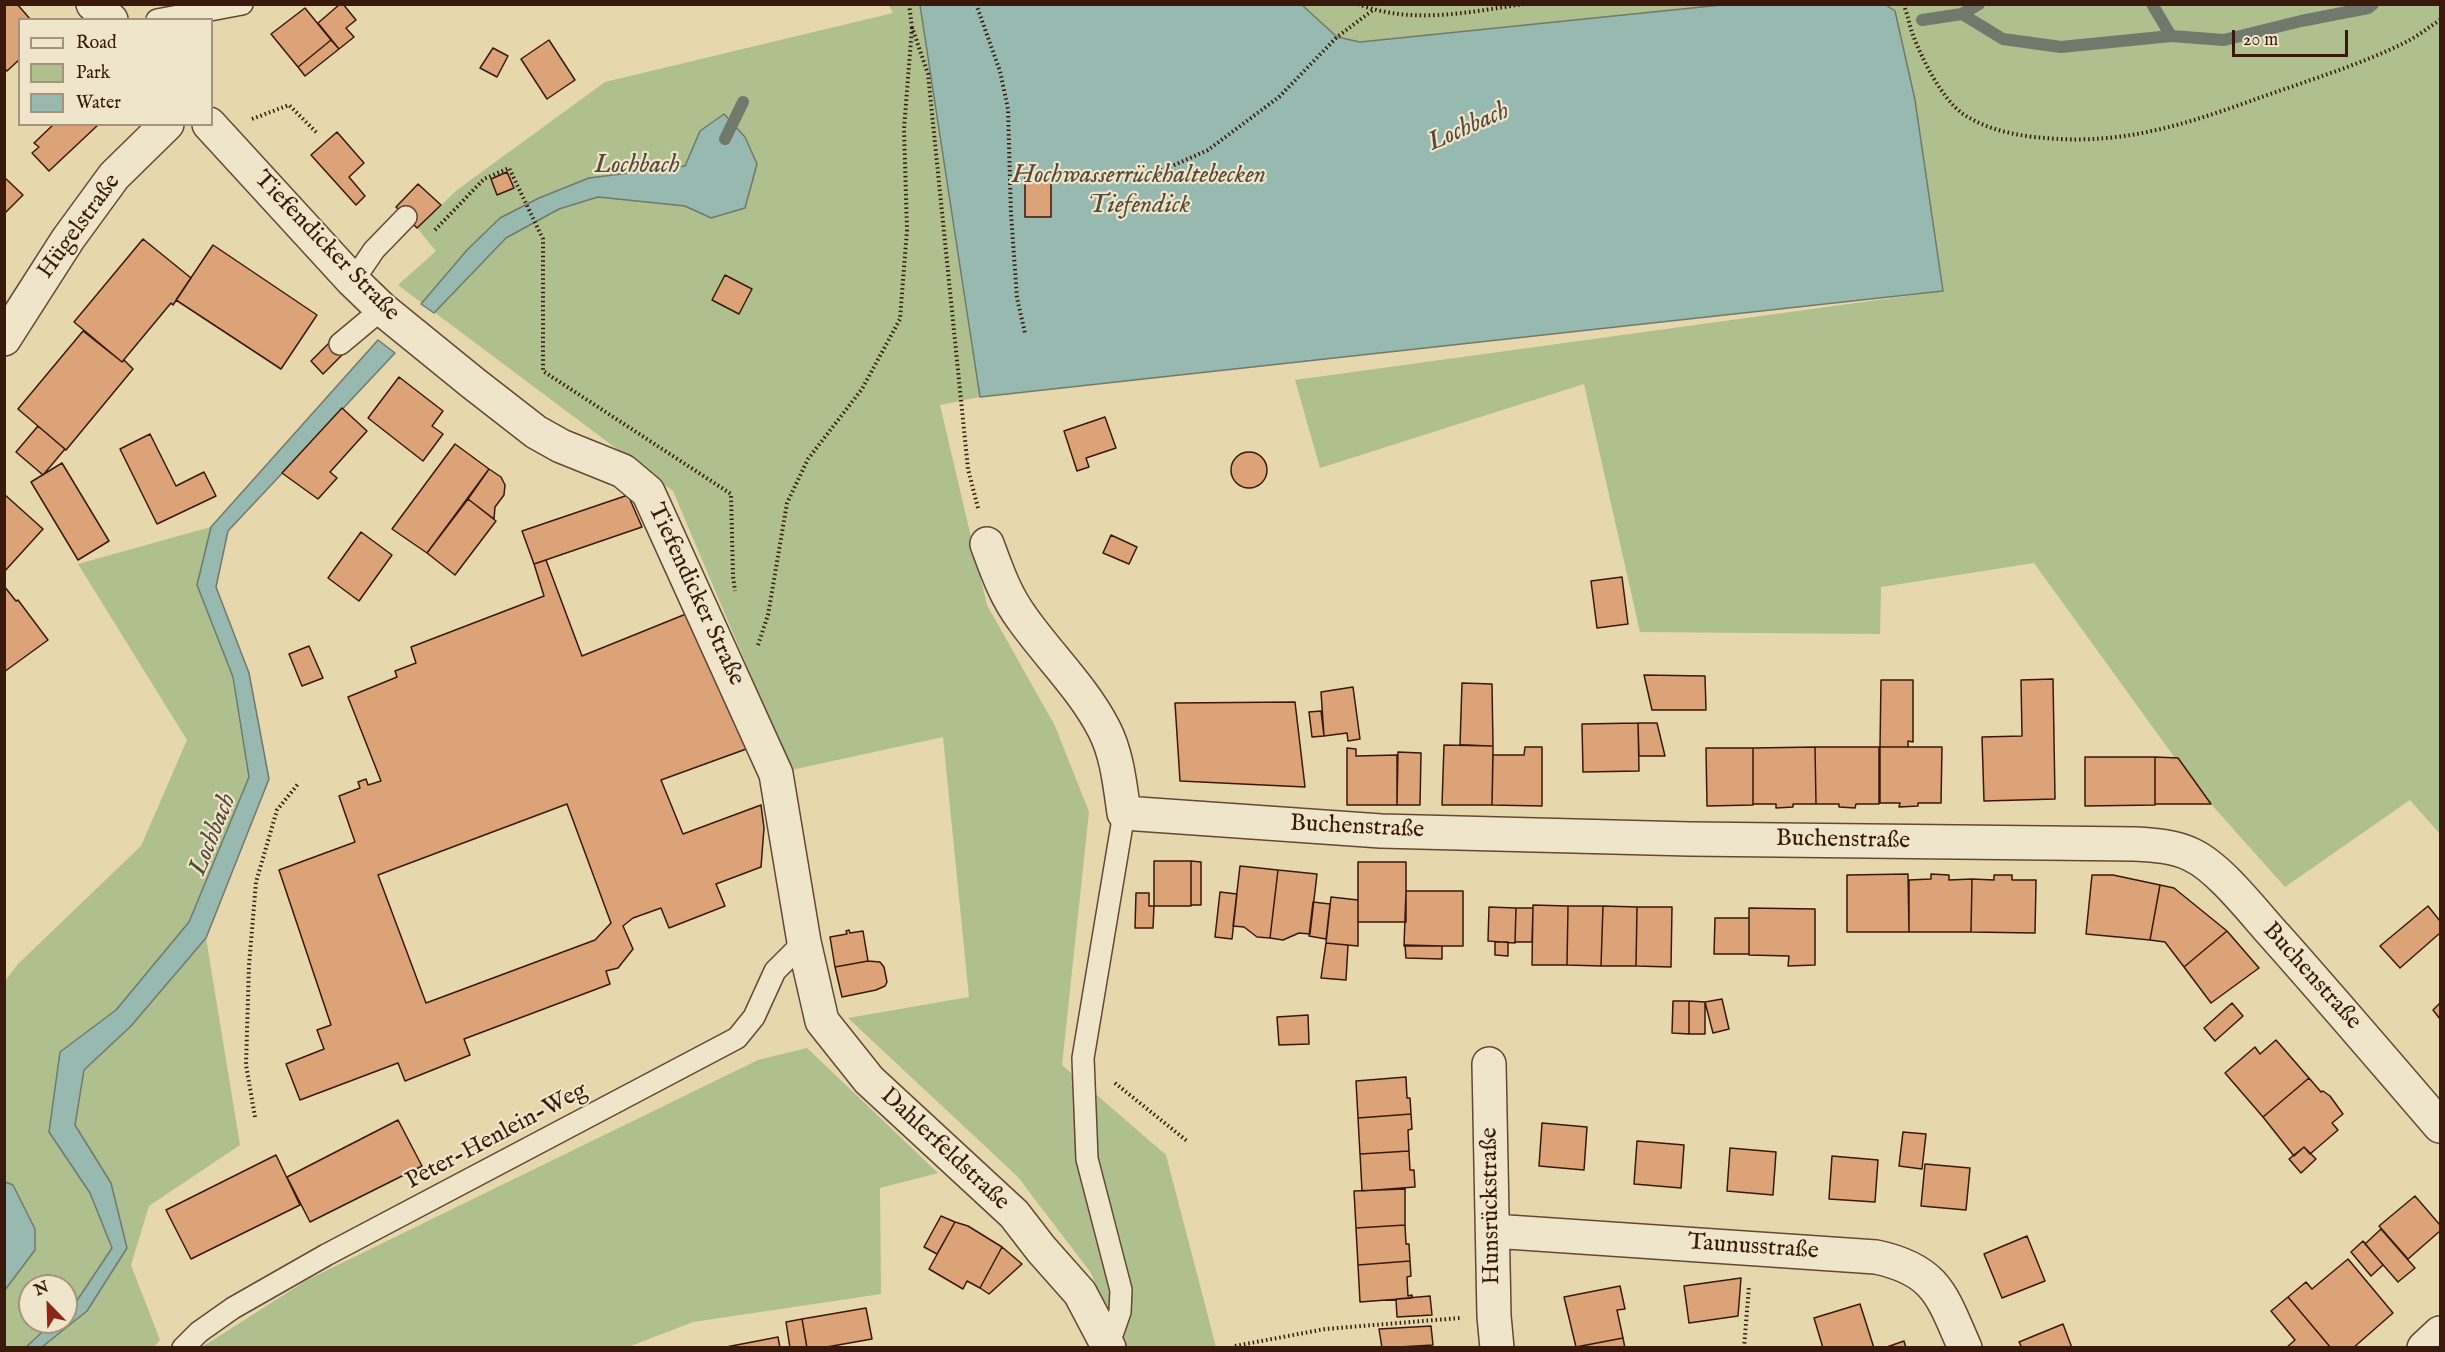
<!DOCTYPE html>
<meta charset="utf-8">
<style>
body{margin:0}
#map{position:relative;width:2445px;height:1352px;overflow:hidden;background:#e6d7ad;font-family:"IM FELL English",serif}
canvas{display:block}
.frame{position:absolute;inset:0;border:6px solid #39190b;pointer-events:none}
.legend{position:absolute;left:18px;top:18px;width:195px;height:108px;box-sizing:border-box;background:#efe5ca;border:2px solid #a6937e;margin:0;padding:8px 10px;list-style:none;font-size:18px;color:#39190b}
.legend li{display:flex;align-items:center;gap:12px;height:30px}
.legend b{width:30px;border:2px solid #a6937e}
.north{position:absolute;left:18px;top:1274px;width:60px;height:60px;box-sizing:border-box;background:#efe5ca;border:2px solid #a6937e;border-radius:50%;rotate:337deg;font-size:16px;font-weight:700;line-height:24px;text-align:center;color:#39190b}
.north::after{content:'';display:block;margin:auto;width:21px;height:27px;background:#8f2418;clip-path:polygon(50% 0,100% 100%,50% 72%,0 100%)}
.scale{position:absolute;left:2232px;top:30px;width:116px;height:27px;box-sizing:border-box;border:3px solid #39190b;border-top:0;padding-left:8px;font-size:18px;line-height:21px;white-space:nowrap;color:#39190b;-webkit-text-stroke:4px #efe5ca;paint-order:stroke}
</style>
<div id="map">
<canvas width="2445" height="1352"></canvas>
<div class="frame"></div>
<ul class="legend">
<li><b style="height:8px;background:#efe5ca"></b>Road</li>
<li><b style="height:16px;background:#afbf8e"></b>Park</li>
<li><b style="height:16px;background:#97b9af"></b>Water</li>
</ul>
<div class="north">N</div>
<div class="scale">20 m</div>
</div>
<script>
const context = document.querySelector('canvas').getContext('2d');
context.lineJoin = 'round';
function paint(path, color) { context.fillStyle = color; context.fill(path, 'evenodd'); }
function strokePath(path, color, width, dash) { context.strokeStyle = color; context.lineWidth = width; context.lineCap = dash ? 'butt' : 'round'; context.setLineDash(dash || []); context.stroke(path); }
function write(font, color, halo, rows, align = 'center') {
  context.font = font + ' "IM FELL English",serif'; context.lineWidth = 4.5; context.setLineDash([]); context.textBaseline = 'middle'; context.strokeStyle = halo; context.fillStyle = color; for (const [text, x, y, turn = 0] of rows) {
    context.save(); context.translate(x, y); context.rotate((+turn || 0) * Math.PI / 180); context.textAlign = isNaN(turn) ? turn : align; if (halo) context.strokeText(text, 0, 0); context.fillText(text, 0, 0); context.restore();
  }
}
paint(new Path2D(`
 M889,5H920L980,397L940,405L987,605L1055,726L1089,812L1062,1065L1166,1155L1216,1347H1122L1091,1273L1018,1177L848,1018L969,997L943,737L791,770L673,491L398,285L436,251L417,228L457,190L605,82L893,13Z
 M1302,5H1721L1360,42L1337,37Z
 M1886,5H2440V834L2410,800L2285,887L2211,804L2175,758L2034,563L1881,587L1880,634L1640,632L1584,384L1320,468L1295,380L1943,291L1895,12Z
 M211,527L197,585L233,677L249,777L189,922L116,1010L60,1052L131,1026L206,938L240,1145L149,1206L131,1265L160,1340L154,1347H5L4,1290L35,1250V1229L13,1185L5,1182V981L18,964L141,846L187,740L78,564ZM30,1286H66V1322H30Z
 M807,1048L938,1173L880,1188L881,1294L693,1322L628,1347H202L307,1280L758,1060Z`), '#afbf8e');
const water = new Path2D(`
 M920,5H1302L1337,37L1360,42L1721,5H1886L1895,11L1915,100L1943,291L980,397Z
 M724,114L745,137L757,164L745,208L711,218L685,206L598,197L559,209L506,238L434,313L421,304L467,250L500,218L539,198L589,178L685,166L700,131Z
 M378,340L395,353L228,531L216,587L249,673L269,779L206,938L131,1026L84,1070L75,1125L111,1183L127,1248L87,1311L42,1347L25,1348L53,1322H66V1310L76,1302L112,1248L90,1193L49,1132L60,1052L116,1010L189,922L249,777L233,677L197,585L211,527Z
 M5,1182L13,1185L35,1229V1250L5,1290Z`);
paint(water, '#97b9af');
strokePath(water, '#71796d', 1.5);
strokePath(new Path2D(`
 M2152,4L2171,36
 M1962,14L2003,39L2061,47L2171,36L2224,40L2301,21L2368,8L2373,4
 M1922,20L1962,14L1979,4
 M725,139L743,102`), '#71796d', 12);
const building = new Path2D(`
 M4,4H17L31,20H20V59L7,71L4,68Z
 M340,4H343L356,20L346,28L354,37L339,49L318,23Z
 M305,8L331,40L298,67L271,34Z
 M331,40L339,49L305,76L298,67Z
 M549,40L575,80L547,99L521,59Z
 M493,48L508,56L497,77L480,68Z
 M54,124H99L49,171L32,153L39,147L34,143Z
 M337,132L364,163L349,177L365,196L356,205L311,155Z
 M507,172L514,188L497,195L491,179Z
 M4,177L23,195L4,214Z
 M1025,178H1051V217H1025Z
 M418,184L441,205L417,228L396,207Z
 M143,239L191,278L173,305L171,303L122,362L74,322Z
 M213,245L317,315L281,369L176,300Z
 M725,275L752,289L739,314L712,300Z
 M83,331L122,362L124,360L133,369L66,450L18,409Z
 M334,338L346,351L323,374L311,361Z
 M399,377L443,411L432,426L443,434L423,461L368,418Z
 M342,408L367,431L330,472L337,478L318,499L282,473Z
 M1105,417L1116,448L1086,458L1089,467L1077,471L1064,431Z
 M38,426L65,449L43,475L16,452Z
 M150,434L176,486L204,472L216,496L157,524L120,449Z
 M455,444L489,469L427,553L392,529Z
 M1231 470a18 18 0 1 1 36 0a18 18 0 1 1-36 0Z
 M62,463L109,541L78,560L31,482Z
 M489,469L501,477L505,485L504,495L495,507L494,519L468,499Z
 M4,494L43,529L4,572Z
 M628,495L642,527L534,564L522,531Z
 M468,499L496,521L455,575L427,553Z
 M361,532L392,555L359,601L328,578Z
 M1111,535L1137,547L1129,564L1103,553Z
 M546,560L582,656L686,614L749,748L661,780L683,834L761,805L764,828L761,867L716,884L725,906L669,928L661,908L633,918L623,926L633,949L618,968L606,971L610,984L464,1039L470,1055L405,1081L398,1063L300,1100L286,1064L324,1049L317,1030L331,1025L279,870L355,842L339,796L360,788L358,782L366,779L368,785L381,781L348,697L397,677L395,671L416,663L411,647L544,596L534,564ZM567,804L611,923L595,940L426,1003L378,875Z
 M1622,577L1628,624L1597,628L1591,581Z
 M4,586L16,601L18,600L48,640L4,672Z
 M309,646L323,678L302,686L289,654Z
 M1644,675L1705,676L1706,710H1652Z
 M2053,679L2055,799L1984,801L1982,737L2022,736L2021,680Z
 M1881,680H1913V742L1908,741V747H1880Z
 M1462,683L1492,684L1493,746L1460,745Z
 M1353,687L1360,739L1348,741L1347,733L1324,736L1321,692Z
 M1295,702L1305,787L1180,781L1175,703Z
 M1321,711L1324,736L1312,737L1309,712Z
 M1638,723L1639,771L1583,772L1582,724Z
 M1638,723H1657L1665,756H1639Z
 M1444,745L1493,746L1492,805H1442Z
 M1525,747H1542V806L1492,805L1493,755H1524Z
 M1815,747H1879V804H1856L1855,808L1839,807V804H1816Z
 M1815,747L1816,804H1793V807L1776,808V804H1753V748Z
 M1880,747H1942L1941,803H1918V806L1899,807L1900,803H1880Z
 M1347,748L1356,749V756L1397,755V805H1347Z
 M1706,748H1753V805L1707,806Z
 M1398,752L1421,753L1420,805H1397Z
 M2085,757H2155V805L2085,806Z
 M2155,757L2178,758L2211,804H2155Z
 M1154,861H1191V906H1154Z
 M1191,861L1201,862V905H1191Z
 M1358,862H1406V922H1358Z
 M1240,866L1278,870L1270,938L1257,937L1244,927L1233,926Z
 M1278,870L1317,874L1310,934L1299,933L1283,940L1270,938Z
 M1908,874L1909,932H1847V875Z
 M1931,874L1949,875V880L1972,879L1971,932H1909V880L1931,879Z
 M1994,875H2012V880H2036L2035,933L1971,932L1972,879L1994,880Z
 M2092,875H2113L2160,885L2150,940L2086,934Z
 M2160,885L2174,888L2227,931L2184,967L2165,942L2150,940Z
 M1406,891H1463V946H1404Z
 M1220,892L1237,894L1232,939L1215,937Z
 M1136,893H1149V906H1154L1153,928H1135Z
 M1331,897L1358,900V946L1326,943Z
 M1313,902L1330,904L1326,939L1309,936Z
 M1533,905L1568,906L1567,965H1532Z
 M1568,906H1603L1601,966L1567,965Z
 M1603,906L1637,907L1636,966H1601Z
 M2428,906L2440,921V933L2400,968L2380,946Z
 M1489,907L1516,908L1515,943L1488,941Z
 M1637,907H1672L1671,967L1636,966Z
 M1516,908H1533L1532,942H1515Z
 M1749,908L1815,909V965L1788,966L1789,956L1749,955Z
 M1715,918H1749V954H1714Z
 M849,930L850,933L863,931L868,961L835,967L830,937L847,934L846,931Z
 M2227,931L2259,968L2211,1003L2184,967Z
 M1495,942H1508V956L1495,955Z
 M1326,943L1348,945L1346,980L1321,978Z
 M1405,945L1442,946V959L1406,958Z
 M868,961L880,962L884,967L887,982L885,986L876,990L842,997L835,967Z
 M1722,999L1729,1029L1713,1033L1705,1002Z
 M1673,1001H1689V1034L1672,1033Z
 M1689,1001L1705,1002V1034H1689Z
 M2232,1003L2243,1016L2215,1041L2204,1028Z
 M2440,1003V1019L2433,1010Z
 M1308,1015L1309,1044L1279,1045L1277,1017Z
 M2276,1040L2309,1078L2263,1117L2225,1073L2255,1047L2260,1054Z
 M1406,1077L1407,1098H1410L1411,1114L1358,1118L1356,1081Z
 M2309,1078L2321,1092L2323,1091L2330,1096L2343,1114L2332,1123L2338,1130L2310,1154L2304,1147L2294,1156L2263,1117Z
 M1411,1114L1412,1129L1408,1130L1409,1151L1360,1154L1358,1118Z
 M398,1120L422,1166L310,1222L287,1177Z
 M1542,1123L1587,1127L1584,1170L1539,1166Z
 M1903,1132L1926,1134L1922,1169L1899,1166Z
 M1637,1141L1684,1145L1681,1188L1634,1184Z
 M2304,1147L2316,1159L2301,1173L2289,1159Z
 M1730,1148L1776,1152L1773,1195L1727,1191Z
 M1409,1151L1410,1170H1414L1415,1187L1362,1191L1360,1154Z
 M276,1155L300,1205L191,1259L166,1210Z
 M1832,1156L1878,1160L1875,1202L1829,1199Z
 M1925,1164L1970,1168L1966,1210L1921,1206Z
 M1405,1189V1225L1356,1228L1354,1191Z
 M2415,1196L2440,1225V1231L2408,1259L2379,1226Z
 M941,1216L955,1222L937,1254L924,1247Z
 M955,1222L968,1226L1002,1247L980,1288L967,1281L963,1289L929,1269Z
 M1405,1225L1406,1244H1409L1410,1261L1358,1265L1356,1228Z
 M2381,1229L2415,1268L2398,1282L2365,1244Z
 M2027,1236L2045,1281L2002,1298L1984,1254Z
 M2363,1241L2383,1265L2371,1276L2351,1252Z
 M1002,1247L1022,1264L989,1294L980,1288Z
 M2348,1259L2393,1313L2353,1348H2331L2288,1297L2306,1282L2312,1289Z
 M1410,1261L1411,1276L1407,1277L1408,1296L1412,1295V1298L1360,1302L1358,1265Z
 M1741,1278L1738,1316L1689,1323L1684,1286Z
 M1620,1286L1625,1309L1617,1310L1623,1338L1576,1347L1564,1297Z
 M1430,1296L1432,1315L1397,1317L1396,1299Z
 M2288,1297L2331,1348H2286L2295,1340L2271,1311Z
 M1860,1304L1874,1348H1823L1814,1318Z
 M866,1308L872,1339L821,1348H807L802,1319Z
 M802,1319L807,1348H790L786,1322Z
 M2063,1324L2072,1348H2022L2019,1342Z
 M1431,1326L1433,1345L1382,1348L1379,1329Z
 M778,1337L780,1348H721Z
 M1623,1338L1625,1348H1576V1347Z
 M1904,1341L1906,1348H1884Z`);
paint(building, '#dca379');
strokePath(building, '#39190b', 1.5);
const service = new Path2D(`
 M157,20L242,4
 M353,281L374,250L406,217
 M340,344L382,309
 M1108,1346L1120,1312L1121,1290L1087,1159L1083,1058L1124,813
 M183,1348L199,1332L233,1308L326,1255L737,1038L754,1017L775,971L804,942`);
const minor = new Path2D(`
 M93,4L111,20
 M209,124L353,281L382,309L473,383L536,432L561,446L623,471L648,492L776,774L804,942L822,1021L869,1080L1014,1214L1041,1249L1080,1293L1109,1348
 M4,339L68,239L114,176L167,124
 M987,544C997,571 1005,595 1022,618C1048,655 1083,688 1104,729C1117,754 1120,785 1124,813L1381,831L1690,839L2134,844C2153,845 2174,846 2192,855C2220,868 2254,913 2276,937C2332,1000 2386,1063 2440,1126
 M1489,1064L1494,1316L1497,1348
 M1493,1231L1876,1257C1937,1270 1942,1296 1965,1348
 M2424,1348L2440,1333`);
strokePath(service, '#644834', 24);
strokePath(minor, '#644834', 36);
strokePath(new Path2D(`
 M909,4L912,27L928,74L968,469L978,508
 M976,4L1000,71L1008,109L1011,214L1017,298L1025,333
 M1358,4C1412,25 1469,12 1524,4
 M1903,4C1908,14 1909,25 1913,35C1922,59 1942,99 1963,114C1987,130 2018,136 2045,138C2133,146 2199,119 2279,91C2322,76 2366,62 2406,42C2418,36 2429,27 2440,20
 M252,119L289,105L317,133
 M1145,178L1208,150L1279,97L1337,37L1373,10
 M435,230L484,179L509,168L543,239V371L731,494L733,576L735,591
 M758,645L768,615L787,503L808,459L862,389L900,319L907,230L904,129L912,27
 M1115,1083L1187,1141
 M255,1117L246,1065L249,965L256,882L277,810L298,784
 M1235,1346L1325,1329L1460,1318
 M1744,1348L1749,1286`), '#39190b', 4, [1.5, 3]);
strokePath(service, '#efe5ca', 21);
strokePath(minor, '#efe5ca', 33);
write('24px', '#39190b', '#efe5ca', [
 ["Hügelstraße",80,227,-54],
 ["Tiefendicker Straße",326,247,46],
 ["Tiefendicker Straße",695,595,65],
 ["Buchenstraße",1357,828,3],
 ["Buchenstraße",1843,841,1],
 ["Buchenstraße",2311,977,48],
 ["Peter-Henlein-Weg",497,1137,-28],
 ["Dahlerfeldstraße",944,1150,43],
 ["Hunsrückstraße",1492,1206,-91],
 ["Taunusstraße",1753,1248,4]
]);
write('italic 26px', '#55493c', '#efe5ca', [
 ["Lochbach",1469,128,-24],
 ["Lochbach",637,167],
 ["Hochwasserrückhaltebecken",1139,177],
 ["Tiefendick",1139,207],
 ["Lochbach",214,835,-68]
]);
</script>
